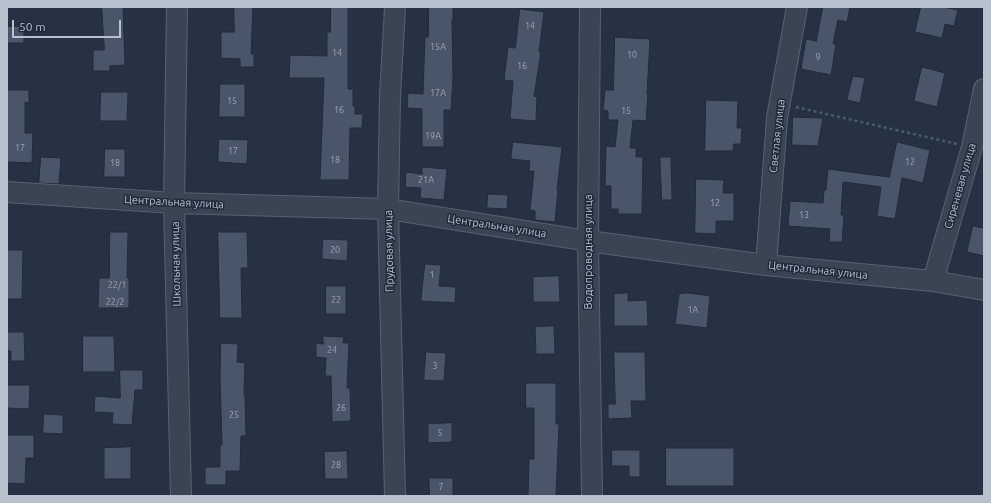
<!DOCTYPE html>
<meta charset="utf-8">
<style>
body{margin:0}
#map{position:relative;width:991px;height:503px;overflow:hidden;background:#263244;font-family:Ubuntu,sans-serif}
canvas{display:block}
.frame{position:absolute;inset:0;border:8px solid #b7c0cd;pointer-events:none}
.scale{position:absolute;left:12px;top:20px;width:109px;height:18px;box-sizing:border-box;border:2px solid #b7c0cd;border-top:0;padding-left:5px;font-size:12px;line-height:14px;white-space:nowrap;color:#b7c0cd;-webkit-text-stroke:3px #1f2939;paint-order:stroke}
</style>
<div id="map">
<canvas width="991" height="503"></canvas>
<div class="frame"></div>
<div class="scale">50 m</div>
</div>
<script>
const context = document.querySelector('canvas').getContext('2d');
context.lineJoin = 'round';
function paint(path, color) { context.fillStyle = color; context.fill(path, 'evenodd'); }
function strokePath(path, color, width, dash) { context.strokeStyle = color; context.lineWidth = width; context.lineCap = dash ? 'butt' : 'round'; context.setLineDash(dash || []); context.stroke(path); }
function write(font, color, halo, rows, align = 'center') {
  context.font = font + ' Ubuntu,sans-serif'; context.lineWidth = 3; context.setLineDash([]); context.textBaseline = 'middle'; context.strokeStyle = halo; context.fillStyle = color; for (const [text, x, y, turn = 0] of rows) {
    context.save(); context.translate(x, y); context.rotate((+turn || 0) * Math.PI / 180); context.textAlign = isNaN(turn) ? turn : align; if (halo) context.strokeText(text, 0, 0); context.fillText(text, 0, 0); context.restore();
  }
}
const building = new Path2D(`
 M102,7H123L125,65L110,66V71H93V50H104Z
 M234,7H253L251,54H254V67H240V59L221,58V32H234Z
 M331,7H348V89H353V106H355V114H363L362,128H350L349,180H320L324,78H289L290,55L327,56V32H330Z
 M429,7H453V20H452L453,78L451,110H444V147H422V109L407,108L408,93L423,94L425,37H428Z
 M823,7H850L847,22L838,20L833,44H836L831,75L801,69L806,39L816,41Z
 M921,7H943L958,10L954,26L945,24L942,38L915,32Z
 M520,9L544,12L539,52H541L534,96L537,97L536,121L510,119L513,81L504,80L508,47L515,48Z
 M24,26V43H7V27Z
 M615,37L650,39L647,94H648L646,121L633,120L630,148H636V157H643L642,214H618V209H611V186H605L606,146L615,147L618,120H608V111L603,110L605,90H613Z
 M922,67L945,73L937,107L914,101Z
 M853,76L865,78L860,103L847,100Z
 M220,84H245V117H219Z
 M7,90H29V103L25,102V133H33L32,163L7,162Z
 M101,92H128L127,121H100Z
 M706,100L738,101L737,128H742L741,144H734L733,151H705Z
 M793,117L823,118L818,146L792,145Z
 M219,139L248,140L247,164L218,162Z
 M513,142L562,147L557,190H558L555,222L535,220V211L530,210L534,171H529L530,161L511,159Z
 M897,142L930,150L923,183L902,178L895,219L877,216L881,187L844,182L843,183L841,215H844L842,242H829L830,229L788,226L790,201L823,203L824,190H826L828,169L889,177Z
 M105,149H125V177H104Z
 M41,157L61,158L59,184L39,183Z
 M660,157H671L672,200H662Z
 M422,167L447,169L444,200L420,198L421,188L405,187L406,172L422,174Z
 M696,179L724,180L723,193H734V221H716V234L695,233Z
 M488,194L508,195L507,209L487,208Z
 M973,226L984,228V256L967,252Z
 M110,232H128L127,278H129V308H98L99,278H109Z
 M218,232H247L248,268H241L242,318H220Z
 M323,239L348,240L347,261L322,259Z
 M7,250H23L22,299H7Z
 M425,264L441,265L439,286L456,287L455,303L421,301Z
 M559,276L560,302H533V277Z
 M326,286H346V314H326Z
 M628,293V301L647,300L648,326H614V294Z
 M688,293L710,296L707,328L675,324L679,294Z
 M554,326L555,354H536L535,327Z
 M7,332H24L25,361H11V351H7Z
 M83,336H114L115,372H83Z
 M323,336L344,337L343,343H349L347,388H350L351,421L332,422L331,376H325L326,358L316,357V343L323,344Z
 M221,343L238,344L237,362L245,363L244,395H245L246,436H241L240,471H226V485H205V467H220V445H222L220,376Z
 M426,352L446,353L444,381L424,380Z
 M614,352H645L646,401H631L632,418L608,419V404H615Z
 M120,370H143V390H135L132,425L112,424L113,413L94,412L95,396L120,398Z
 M526,383H556V424H559L556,496H528L529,459H534V408H526Z
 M7,385H30L29,409L7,408Z
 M44,414L63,415V434L43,433Z
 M452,423V442L428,443V424Z
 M7,435H34V458H26L25,484L7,483Z
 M131,447V479H104V448Z
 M666,448H734V486H666Z
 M612,450H640V477H629V466H612Z
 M347,451L348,479H325L324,452Z
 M429,478H453V496H430Z`);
paint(building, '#49566a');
strokePath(building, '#212b3b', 1);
const minor = new Path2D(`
 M177,7L174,203L181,496
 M590,7L588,241L592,496
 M7,192L174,203L388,209L588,241L766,265L933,281L984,290
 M766,265L777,118L797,7
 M933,281L972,147L984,89
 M395,496L388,209L390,96L395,7`);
strokePath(minor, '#586271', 22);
strokePath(new Path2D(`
 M796,107L957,144`), '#465e61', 2.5, [3, 3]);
strokePath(minor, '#3a4453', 20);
write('9px', '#9ca6b4', null, [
 ["14",530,26],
 ["15А",438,47],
 ["14",337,53],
 ["10",632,55],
 ["9",818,57],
 ["16",522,66],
 ["17А",438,93],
 ["15",232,101],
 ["16",339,110],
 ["15",626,111],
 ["19А",433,136],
 ["17",20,148],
 ["17",233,151],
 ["18",335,160],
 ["12",910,162],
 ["18",115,163],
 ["21А",426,180],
 ["12",715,203],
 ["13",804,215],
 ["20",335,250],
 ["1",432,275],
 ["22/1",117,285],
 ["22",336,300],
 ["22/2",115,302],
 ["1А",693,310],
 ["24",332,350],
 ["3",435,366],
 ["26",341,408],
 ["25",234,415],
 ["5",440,433],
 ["28",336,465],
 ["7",441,487]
]);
write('11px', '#b7c0cd', '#1f2939', [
 ["Светлая улица",777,136,-84],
 ["Сиреневая улица",960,186,-74],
 ["Центральная улица",174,202,3],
 ["Центральная улица",497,226,9],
 ["Прудовая улица",389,251,-91],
 ["Водопроводная улица",588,252,-90],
 ["Школьная улица",176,264,-91],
 ["Центральная улица",818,270,6]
]);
</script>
